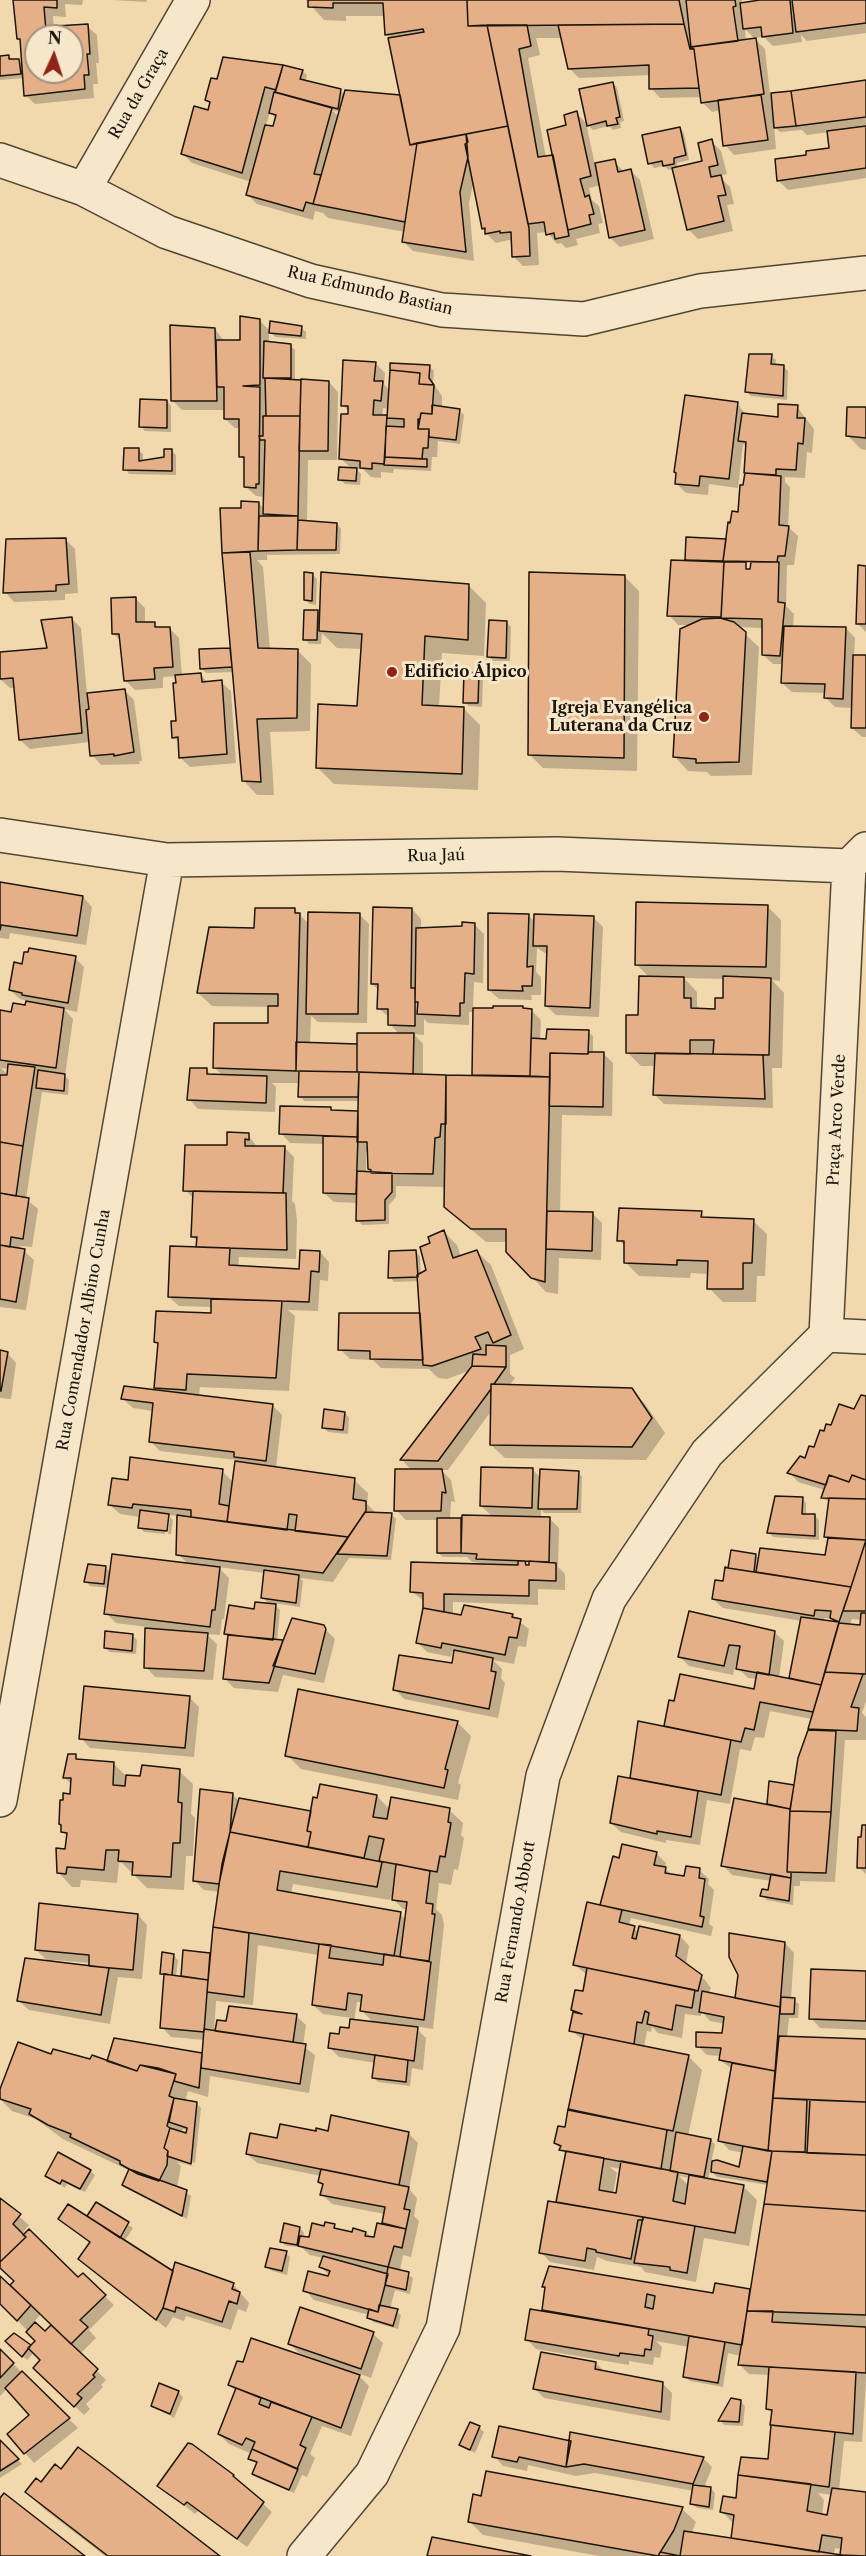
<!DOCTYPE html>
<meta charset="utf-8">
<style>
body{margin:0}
#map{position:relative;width:866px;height:2556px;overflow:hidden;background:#f1d8ad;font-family:"Libre Caslon Text",serif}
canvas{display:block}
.north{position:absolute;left:24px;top:24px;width:60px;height:60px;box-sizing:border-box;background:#f6e6ca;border:2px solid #9f927e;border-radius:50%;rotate:3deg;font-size:16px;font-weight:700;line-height:24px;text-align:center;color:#1c150c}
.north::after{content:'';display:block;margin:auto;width:21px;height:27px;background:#8f2418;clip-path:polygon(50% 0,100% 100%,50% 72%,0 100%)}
</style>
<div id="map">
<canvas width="866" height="2556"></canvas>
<div class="north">N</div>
</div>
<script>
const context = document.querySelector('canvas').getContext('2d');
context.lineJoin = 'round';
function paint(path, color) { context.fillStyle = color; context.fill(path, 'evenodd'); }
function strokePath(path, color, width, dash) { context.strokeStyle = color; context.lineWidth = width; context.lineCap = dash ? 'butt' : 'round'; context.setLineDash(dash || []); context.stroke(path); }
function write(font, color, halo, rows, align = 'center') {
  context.font = font + ' "Libre Caslon Text",serif'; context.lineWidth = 6; context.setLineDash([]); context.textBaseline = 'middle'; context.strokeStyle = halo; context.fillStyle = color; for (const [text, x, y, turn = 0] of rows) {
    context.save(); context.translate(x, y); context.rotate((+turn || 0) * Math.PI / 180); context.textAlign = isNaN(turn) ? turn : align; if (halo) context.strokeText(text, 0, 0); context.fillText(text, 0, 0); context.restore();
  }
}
paint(new Path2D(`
 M15,0H83L82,5L65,4L66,17L53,16L54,32L87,26L97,35L99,63H96L98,84H93L94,98L35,104L25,95L24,78L0,80V58L9,57L23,64ZM36,36H72V72H36Z
 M113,0H147L146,2Z
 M306,0H742L743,4L761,0H866V33L807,41L801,35L802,42L773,46L764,37L754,38L765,49L770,95L866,82V178L788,190L778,180L808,156L831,150L829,132L807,135L802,130L780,132L774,126L776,149L734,155L725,145L720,110L712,112L702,102V97L660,98L651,88V75L579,78L569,68L562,38H536L540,55L528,58L546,158L555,156L576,113L589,126L613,83L617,88L624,121L620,122L621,128L613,130L609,126L593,130L586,123L595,165L614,161L624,172L630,170L640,180L654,239L620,247L610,238L601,197H604L601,185L589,188L592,200L599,206L603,223L598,224L600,233L576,239L578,245L566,248L561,243L557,244L547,232L537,233L539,265L523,266L513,256L512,242L509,240L496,243L487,234L483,228L474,180L469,203L474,261L413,251L403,241L405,232L328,218L323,213L315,211L313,220L257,204L248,195L251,182L192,163L183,154L209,112L211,104L207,100L302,71L307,75L305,82L340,90L345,95L402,97L389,38L386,34L385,16H346V21L324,20ZM745,29L755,39L746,41ZM332,110L340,112L339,117ZM270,112L277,119L274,128L266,126Z
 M680,128L684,133L689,160L677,163L678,168L704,162L711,141L721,151L727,174L719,176L730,187L734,204L727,205L733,231L698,239L688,229L674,169L669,170L664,166L654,168L650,163Z
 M259,320L271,332L301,328L306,332V339L275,337L269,330V343L290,345L295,350V381L329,382L338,392L337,460H308L307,521L337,524L341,529L340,554L267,555V560H257L263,567L270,650H297L311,664L310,731L270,732L274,795H257L244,781L234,672L206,673L201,668L229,649L232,652L222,509L242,510L258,503L265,509V497L256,496L246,487V462L240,456V428H235L225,419V410H182L172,400L215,329L224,341L241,342Z
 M771,356L776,360L775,366L784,367L788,371L787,400L751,396L746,391Z
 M375,363L385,373L384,384L390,391L429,367L434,371L433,383L442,396V408L459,411L464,415L460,444L438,441L437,457H432L431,471L394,469L393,473L381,472V478L371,477L363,469H356L361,474L360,485L345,484L340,480L352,469L341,459L349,412L343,405ZM383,408L389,409V419L382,417Z
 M167,401L171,406V432L145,431L140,426Z
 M737,403L746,415L779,419L797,407L814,429L812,453L807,452L805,478L785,477V482L790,487L788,527L798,536L794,565H787L786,606L794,614L793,628H846L855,638L854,656L866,657V737H862L852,728L853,708L835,707L825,697L826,693L792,692L782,683L783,664H773L763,655L764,628L737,627L759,647L752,775L711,776L707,772L688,771L675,757L692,625H678L669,615L689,562L687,560L727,540L732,524L739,513L747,448L743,444L738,488L709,484L708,495L686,493L676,483ZM745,560L752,561V570H744Z
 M866,409V450L861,449L848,436Z
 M138,450L143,454V462L165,459L171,450L176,455V475L129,474L125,469Z
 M66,540L75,549L78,593L65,594V600L14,602L5,592Z
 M866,567V632L858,624Z
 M312,574L317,579L316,605L310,604L305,600Z
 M625,577L639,591L637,771L543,768L529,754Z
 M469,586L486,603L484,656L442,653L439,707L463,708L480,725L478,790L334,784L317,767L359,707L362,649L337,648L322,633L321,644H309L305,639L318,612L321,615Z
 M135,598L145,608V624H154L159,629L169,628L179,638L182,676L201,675L208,683L221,682L231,691L236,763L190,767L180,757V743L173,737L177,722V676L163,677V688L135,690L125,680L121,641L114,634Z
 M72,619L81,628L87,694L124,690L134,700L142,761H139L140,764L101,765L92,755L90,742L30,749L20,740L16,688H10L0,679L48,649Z
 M506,622L511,627L510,661H493L489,656Z
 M479,674L483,679L482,707L469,706L464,702Z
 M0,884L83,897L92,907L86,945L10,933L9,939L0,938Z
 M767,906L781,920L780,981L772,980L784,993L782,1068H772L773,1108L664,1104L655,1095L656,1066H641L627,1052L650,978L636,964ZM684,978L725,979L724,999L716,1010H701L697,1006V992Z
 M412,909L421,919V929L474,924L484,934L483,983L474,982L473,1009L522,1007L531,1010L541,1020L540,1040L588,1032L593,1036V1053L604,1054L613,1063L612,1116L562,1115L560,1213L593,1214L602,1223L601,1260L559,1258L558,1294L546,1292L507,1251V1242H486L460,1220L446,1206V1187L396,1186V1197L389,1205V1224L362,1225L358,1220V1203L334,1202L324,1193L325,1144L290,1143L281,1133L331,1109L334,1112L359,1115L360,1101H304L300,1096V1083H272L276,1087L275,1112L198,1109L189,1099L206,1069L212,1076H223L215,1068L269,1025L270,1007L212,1006L198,993L256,929L295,910L309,924L359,914L369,924L367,1023L318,1022L311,1016L310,1044L359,1045L399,1034L390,1024V1018L378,1008L379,990L372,984ZM469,1012H475L474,1074L476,1076L423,1075V1044L414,1034L424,1035V1019L428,1023L469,1025ZM366,1152H369V1169L374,1174L366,1173Z
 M528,915L535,922L593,917L603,927L599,1017L556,1015L546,1006L548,955L537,948L536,972L541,977V995H531L532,1000L499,999L489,990Z
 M75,958L84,967L77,1012L64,1009L73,1019L65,1076L69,1080L68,1095L42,1092L26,1199L38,1209L32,1247L20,1246L19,1250L24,1251L34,1260L26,1310L0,1307V1012L12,1013L26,1006L28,1001L20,999L10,990L23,966ZM1,1068L9,1069L8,1075Z
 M248,1135L258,1148H285L294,1157L292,1201L295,1204L297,1220L296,1259L239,1257L238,1267L301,1270L320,1252L329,1262L328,1281L320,1280L318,1311L288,1310L295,1316L289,1391L200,1387L199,1396L272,1405L282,1415L276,1468L354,1480L368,1493L367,1504L377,1514H391L396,1519L391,1560L349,1558L333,1582L300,1578L303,1581L300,1607L273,1603L280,1610L277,1641L284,1642L323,1627L335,1639L324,1683L283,1675L278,1692L234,1688L224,1678L229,1637L226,1634L256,1611L270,1605L263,1598L265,1573L218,1567L229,1578L224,1619H222L220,1635L206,1634L217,1644L213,1680L155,1677L146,1667L147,1627L116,1623L106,1613L109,1588L90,1586L86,1581L105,1567L111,1573L189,1565L178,1554L179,1516L168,1515L170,1517H167L165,1534L144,1532L140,1527V1517L120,1514L110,1505L129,1482L222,1471L233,1482L236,1460L160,1451L150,1441L153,1411L133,1408L123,1399L160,1392L156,1388L159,1346L156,1342L212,1315V1307L179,1306L169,1297L198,1248V1242L192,1236L194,1199L185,1190L228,1146Z
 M701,1213L707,1219L753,1221L767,1234L765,1276H757L756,1302H723L709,1288V1274L691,1273L690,1278L639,1276L625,1262L626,1247L619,1240Z
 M444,1232L457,1245L461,1257L477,1252L491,1265L524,1349L510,1355V1374L515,1378L509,1386L631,1390L645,1404L665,1433L646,1460L505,1458L491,1445L492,1410L448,1470H441L451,1480L455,1502L451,1501L450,1520L463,1522L493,1517L481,1506L532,1469L541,1478L578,1472L582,1477L581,1513H544L541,1509V1518L550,1519L559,1528L558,1567L565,1574V1590L538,1589V1605L453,1602V1615L512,1616L529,1629L526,1647L518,1646L514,1664L493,1660L502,1669L501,1678L505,1683L498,1718L404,1699L395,1689L453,1664L455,1653L452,1652L451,1657L427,1652L418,1643L424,1601L412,1592L481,1565V1563L472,1562L467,1557H443L438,1553L439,1520H406L396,1510L412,1471L402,1460L471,1370L447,1379L438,1378L429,1369L381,1368L373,1360L350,1359L340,1349L421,1317L419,1281L394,1282L390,1277L415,1251L420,1256L421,1275L428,1271L432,1244ZM524,1559L531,1560V1567L524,1566Z
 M0,1352L7,1353L16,1363L11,1399L0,1398Z
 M866,1397V1701L862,1713L866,1717V1740H845L835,1882L800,1881V1886H794L793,1905L767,1900L762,1895L769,1892L771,1881L732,1875L723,1865L772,1807L769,1804L795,1788L799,1759L812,1719L770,1711L764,1738L755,1737L751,1751L740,1749L730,1804L707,1800L700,1845L666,1840V1843L621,1832L611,1823L631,1780L639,1723L665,1728L670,1702L755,1691L757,1679L748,1678L738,1668L740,1659H737L733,1675L689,1666L679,1656L774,1632L784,1641L779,1678L790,1680L802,1621L723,1608L713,1599L725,1583L732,1551L755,1555L760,1559L826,1557L829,1540L825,1537L830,1502L822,1498L825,1490L798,1482L789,1472L805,1460L825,1432L855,1411ZM824,1618L834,1619V1623L824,1621ZM852,1619L862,1620V1626L850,1625Z
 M345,1413L349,1418L348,1434L328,1432L323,1427Z
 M802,1498L806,1503V1516H815L819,1520V1540L773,1537L769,1533Z
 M170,1517L173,1520L171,1534H168Z
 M132,1635L137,1640L136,1654L110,1652L105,1648Z
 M189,1697L199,1707L194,1757L90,1748L81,1738Z
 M457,1722L471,1736L458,1783L461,1785L458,1800L301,1769L287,1755Z
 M75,1756L80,1761L114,1764L126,1776L142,1777L179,1771L193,1784L191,1814L195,1818L193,1856H186L184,1890L147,1888L122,1863H119L117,1883L81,1880L80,1887H72L59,1873L67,1851L68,1837L63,1832L72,1795V1785L65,1778Z
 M232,1794L239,1801L312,1812L377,1796L390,1810H449L463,1823L461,1835L464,1838L458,1870L454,1869L451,1885L439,1883L436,1909L442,1915L444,1925L433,2029L414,2026L426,2038L423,2070L412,2068L410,2086L378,2082L374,2078L376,2063L339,2057L330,2048L340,2035L350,2029L352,2018L323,2014L313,2005L319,1955L258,1945L253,2005L216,2001L214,2032L296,2016L306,2025L303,2046L315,2055L309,2093L210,2076L208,2097L188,2091L185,2102L197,2104L201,2108L195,2163L178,2158V2161L195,2167L177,2162L181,2166L177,2187L191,2196L187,2219L128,2189L124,2185L128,2170L63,2139L36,2119L12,2111L0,2099V2094L52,2056L108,2063L115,2039L204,2055L205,2040L171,2037L162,2027L166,1978L161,1973L173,1955L178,1960L176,1977L183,1978L185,1952L212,1957L220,1892L204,1890L195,1881ZM309,1831L312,1834L309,1855L306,1854ZM293,1884L390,1900L391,1897L403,1909H408L406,1920L400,1914L291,1894ZM357,2002H363L362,2011L374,2023L354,2021ZM183,2129L188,2130L187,2135L182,2133Z
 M866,1826V1874L859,1867Z
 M656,1853L666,1863L665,1868L672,1875L685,1878L699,1870L709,1879L708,1884L714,1890L709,1924L713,1927L711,1936L631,1918L629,1926L639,1932L680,1936L689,1946L686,1964L705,1980L711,1988L708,1994L736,2000L785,1943L794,1953L791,1999L799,2004L798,2018H789L787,2038L866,2041V2381L862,2442L844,2441L839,2490L866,2493V2556H841L842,2549L835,2548L834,2555L838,2556H599L483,2535L469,2521L682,2509L696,2522L691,2534L732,2540L734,2524L722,2512L737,2499L769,2461L773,2414L768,2409L770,2375L749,2374L740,2365L741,2356L728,2353L723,2387L690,2381L685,2376L689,2347L656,2341L662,2347L660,2358L654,2357L653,2365L629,2361V2365L536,2349L527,2339L547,2313L544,2310L547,2289L544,2286L715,2295L716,2285L751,2291L768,2185L717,2177L710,2170L708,2180L743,2186L757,2200L749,2246L704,2238L696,2282L645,2272L641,2267L607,2261L597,2257L594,2270L550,2262L541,2252L561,2205L558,2202L567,2155L555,2143L566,2128L585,2041L570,2030L575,2012L573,2009L584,1993L587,1975L575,1965L620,1859ZM702,2012L710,2021L725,2024L723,2034L698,2046L707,2055L721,2056L720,2060L733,2070L720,2140L729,2150L744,2153L741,2169L717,2161L711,2163L715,2145L711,2140L688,2136L702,2070L688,2056L644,2047L647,2031L651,2032L652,2027L658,2033L682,2038L685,2014L701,2016ZM610,2167L621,2169L617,2195L613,2194L617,2173ZM671,2170L691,2173V2176L670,2173ZM679,2176L690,2178L689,2186ZM818,2493L832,2495L829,2517L822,2516L824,2500Z
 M138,1915L147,1925L142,1979L118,1977L110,2024L29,2010L19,2001L49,1962L36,1950ZM53,1960L91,1963L90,1967L53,1963Z
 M866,1973V2030L820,2028L811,2018Z
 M317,2133H408L418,2143L409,2189L417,2198L414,2216L419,2221L411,2257L403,2255L400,2270L413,2278L410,2294L395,2290L390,2309L401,2315L398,2329L373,2322L369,2315L314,2300L305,2290L329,2278L330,2276L321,2267L324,2258L310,2255L301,2247L286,2246L281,2241L300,2228L304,2233L303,2238L310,2239L325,2227L334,2226L339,2231L366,2233L375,2239L383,2225L385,2214L332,2204L322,2194L324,2186L319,2182L321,2176L257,2163L247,2154L278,2140Z
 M90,2171L95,2175L85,2192L67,2184L65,2188L47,2175Z
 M0,2200L29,2225L21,2235L78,2279L83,2275L114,2305L89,2330L96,2338L80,2354L106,2380L101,2385L103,2387L86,2404L90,2409L84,2415L35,2368L42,2360L34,2352L27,2360L7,2341L31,2347L37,2341L0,2302V2278L10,2287L16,2281L0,2266ZM41,2314L53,2325L45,2333L34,2322Z
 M97,2204L133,2228L124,2242L174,2274L233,2284L249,2303L246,2312L238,2309L231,2330L186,2316L184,2321L173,2317L166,2328L89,2268L91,2244L60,2219L87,2218Z
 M286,2253L290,2257L287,2275L272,2271L267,2267Z
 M301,2309L373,2334L383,2343L371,2378L355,2372L369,2386L351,2436L322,2426L310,2454L315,2458L307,2477L302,2475L294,2493L258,2478L253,2474L258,2464L250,2459L252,2454L229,2444L219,2434L236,2391L229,2385L312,2360L313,2358L299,2353L289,2343Z
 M0,2351L78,2428L34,2463L9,2435L31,2415L7,2389L0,2396Z
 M596,2363L605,2372L662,2383L672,2393L670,2421L544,2398L535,2389Z
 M178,2392L183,2397L174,2418L153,2406Z
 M740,2401L745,2406L743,2426L724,2425L720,2420Z
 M479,2427L484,2432L475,2453L461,2445Z
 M570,2442L703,2458L712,2467L704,2488L711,2489L715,2493L713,2510L697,2508L692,2503L694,2491L595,2473L576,2476L528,2465L527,2471L503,2466L494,2456Z
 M0,2443L22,2464L0,2478Z
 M192,2445L233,2476L272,2512L247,2547L198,2511L195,2514L159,2485Z
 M41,2484L218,2556H105L44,2509L27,2492Z`), '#0003');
const building = new Path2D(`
 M13,0H57V8L44,7L46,31L56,30V26L88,24L90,54H87L89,75H84L85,89L24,96L20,39H17ZM36,36H72V72H36Z
 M308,0H467L468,26L487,25L508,126L410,145L388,38L424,32L423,29L385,35L383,3H333V8L308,7Z
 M467,0H679L684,24L468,26Z
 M686,0H735L736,6L733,7L738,41L691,47Z
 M760,0H790L793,33L762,37L761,27L743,29L740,3Z
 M792,0H866V23L796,32Z
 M487,25H527L531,46L519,49L538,157L553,155L569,236L555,239L554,233L546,235L544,222L528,224Z
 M558,25L684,24L690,49H694L699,88L649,89V65L568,69Z
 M756,38L764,94L701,103L694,49L690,47Z
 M9,55V59H19L21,74L0,76V56Z
 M223,57L283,65L276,90L265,87L242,173L181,154L194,106L208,110L210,102L205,100L211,78L217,79Z
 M283,65L303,70L300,79L341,89L338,109L275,92Z
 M866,80V117L796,126L791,91Z
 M613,82L620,117L616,118L618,124L607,126L606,121L587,126L579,89Z
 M345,90L400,95L410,145L417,143L405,222L313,204Z
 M791,91L796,126L774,128L771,93Z
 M274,92L332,108L314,174L321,175L313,204L306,202L303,211L246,195L265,125L273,126L276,115L269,113Z
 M761,95L768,140L723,146L718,100Z
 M577,111L591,176L580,179L585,197L589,195L594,214L589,215L591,224L568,230L547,130L566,125L564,115Z
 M508,126L529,228L530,256L512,257L511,232L500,233V231L485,234V228L482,229L465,144L468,142L466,134Z
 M866,126V168L777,181L775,159L806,155V151L829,148L827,131Z
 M680,127L686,155L674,158V164L663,166L662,161L648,164L642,135Z
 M466,134L468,157L460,192L466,252L402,242L417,143Z
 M712,139L718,165L709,167L711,177L721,175L726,195L718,196L724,221L687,230L672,168L702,161L698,143Z
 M615,159L618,172L631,169L645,230L609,238L595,163Z
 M240,316L260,319V385L243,386L260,387L259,484H256V488L244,487V457H239V419H224V387H217L216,340H240Z
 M270,321L302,326L301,336L269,333Z
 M170,325L215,328L217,401H171Z
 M264,341L291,344V378H263Z
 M749,354H772L771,364L784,365L783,396L745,392Z
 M343,360L376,362L374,381H383L381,401L374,400L373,415H387L384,464L372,463V469L360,468V461L339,459L341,414H348V406H341Z
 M390,363L430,365L429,378L434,385L419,384L420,373L390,370Z
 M390,370L420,373L419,384L434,385L432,414L421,413L420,419H418V429H429L428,448H423L422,459L385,457L386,426L404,427V419L387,418Z
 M265,378L301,380L300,416H266Z
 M301,379L329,381L328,451H299Z
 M685,395L738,402L729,479L700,476L699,486L675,484L676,473L674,472Z
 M140,399L167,400V428L139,427Z
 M778,404L798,405L797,418H805L803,444L798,443L796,470L776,469V475L744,473L746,442L738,441L742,413L778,417Z
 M432,405L460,409L456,440L429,437V429H418L421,413L432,414Z
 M847,407H866V438L846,436Z
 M263,416H300L298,516L263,514L265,440H260L259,436H263Z
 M124,448H139V461L164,457V449H172V471L123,470Z
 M385,457L427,459V467L384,465Z
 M339,467L357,468L356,481L338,480Z
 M745,473L781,476L779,525L789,526L785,556H778L777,562L723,561L728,522L730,523L732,511L738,512L740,485H743Z
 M241,501L259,502L258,551L222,553L220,508H241Z
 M259,516H298L297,550L258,551Z
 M298,520L337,523L336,550H297Z
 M686,537L726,539L723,561L685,560Z
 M66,538L69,584L56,585V591L3,593L6,539Z
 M250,552L258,648L298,649L297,718L257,719L261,782L242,781L222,553Z
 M671,560L724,562L721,617L667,616Z
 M724,562H746V569H750L751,562H779L778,602L785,603L780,656L762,655V619L721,618Z
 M858,565L866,566V624H856Z
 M304,572L313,573L312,601L304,600Z
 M321,572L469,584L468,640L425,636L422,705L464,707L462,774L316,768L318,704L357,706L362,634L319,631Z
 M529,572L625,575L624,758L528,755Z
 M136,597V622H155V627H170L173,667L154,668L155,679L124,681L119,634H112L111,598Z
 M304,610H318L317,640H303Z
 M72,617L82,733L19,740L13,678L0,679V652L47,648L41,620Z
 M720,618L734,622L746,632L739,762L696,763V759L673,757L680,629L702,619Z
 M489,620L507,621L506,658L487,657Z
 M784,626L846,627L843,699L824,698L825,684L781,683Z
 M230,648L232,667L200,669L199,649Z
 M853,655H866V728H851Z
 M464,672L479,673L478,703H463Z
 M201,673L202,682L222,680L227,754L179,758L178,737L172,738L171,721H176L173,683H176L175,675Z
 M125,689L134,752L114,756V754L90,756L86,710L89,709L87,693Z
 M0,882L83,896L77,936L1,925L0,930Z
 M636,902L768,905L766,967L635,965Z
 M373,907L412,908L411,988H415V1026L388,1025V1009H377L378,984H371Z
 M255,908H295V913H300L296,1071L213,1068L214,1023H268V1006H278V994L197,993L209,927L254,928Z
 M308,912L360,913L358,1014H306Z
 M488,913L529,914L527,967L533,966L532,986H522L523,991L488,990Z
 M534,914L594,916L590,1008L545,1006L547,946H533Z
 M462,922L475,923L474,974L465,973L464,1003H460V1016L417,1014L418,1002H415L416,928L462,926Z
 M29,948L76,956L68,1003L22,995V993L9,990L14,962L22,964L24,952H28Z
 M639,976L684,977V998H691V1008L715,1009V998H723V976L771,978L769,1055L713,1054L714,1040H690V1054L626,1053V1015H638Z
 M26,1001L64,1008L56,1068L0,1060V1010L11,1012L13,1003L25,1005Z
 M493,1006H523V1008L532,1009L530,1076L472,1075L473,1008H493Z
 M547,1029L589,1030L588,1054L550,1053V1077L530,1076L531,1038L546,1039Z
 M357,1033H414L413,1074L357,1072Z
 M296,1042L357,1044V1072L296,1071Z
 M589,1052H604L603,1107L549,1106L550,1053L588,1054Z
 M655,1053L763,1055L765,1099L653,1095Z
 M8,1064L35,1067L23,1146L0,1142V1075H7Z
 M190,1068H207V1074L267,1076L266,1103L187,1100Z
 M38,1070L65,1074L64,1091L36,1088Z
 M299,1071L359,1072L358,1097H298Z
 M359,1072L446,1075V1124H441L440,1137L435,1138L433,1174L371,1173V1170L368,1169L367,1142H357Z
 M446,1075L550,1077L545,1282L531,1278L506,1252V1229H471L444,1207Z
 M280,1106L331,1107V1110L358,1111V1137L279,1134Z
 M227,1132L249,1133V1140L245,1139V1146H285L283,1193L183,1191L185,1145H227Z
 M323,1136L358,1137L356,1194L323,1193Z
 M0,1142L23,1146L16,1196L0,1193Z
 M357,1171L392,1173V1192L385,1200V1220L356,1221Z
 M193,1191L286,1193L287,1250L196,1247L197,1237H191Z
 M0,1193L29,1198L23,1239L11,1237L10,1247L0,1245Z
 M619,1208L702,1211L701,1217L754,1219L752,1263H743V1289H707L708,1261L677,1260V1265L624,1263V1241H617Z
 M547,1211L593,1212L592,1251L546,1249Z
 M444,1230L453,1258L477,1250L511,1335L493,1343L488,1332L475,1337L481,1349L432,1366L423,1365L417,1275L426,1270L420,1247L430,1243L428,1237Z
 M0,1245L25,1249L16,1302L0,1299Z
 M170,1246L230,1248L229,1265L299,1269L300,1250L320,1251L319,1272L311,1271L309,1302L168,1297Z
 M416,1250L418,1277L388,1278L389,1251Z
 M211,1299L282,1301L276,1378L187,1374L186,1390L154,1388L158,1343L154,1342L156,1311L211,1313Z
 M339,1313H420L423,1360L370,1359V1351L338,1350Z
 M486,1345L506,1346V1367L472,1366L473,1354L486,1355Z
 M0,1350L8,1352L1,1391H0Z
 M472,1366L506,1367L494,1384H491V1389L438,1461L400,1460Z
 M491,1384L632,1388L652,1418L632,1447L490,1445Z
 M124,1386L273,1404L266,1461L234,1457V1452L149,1442L153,1403L121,1399Z
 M861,1395L866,1396V1480L852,1475L849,1482L829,1475L826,1485L787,1473L800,1456L805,1458L809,1446L814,1447L820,1430L824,1431L826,1424L831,1425L839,1404L854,1409Z
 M324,1409L345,1412L343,1430L322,1428Z
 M130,1457L223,1469L219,1504L229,1506L227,1522L191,1517V1510L133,1504L132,1508L108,1505L112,1478L128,1480Z
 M235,1461L355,1478L353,1499L366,1501V1511L348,1537L295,1531L297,1515L289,1514L287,1530L227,1522Z
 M481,1467L533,1468L532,1508L480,1506Z
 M395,1469H442L446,1493L442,1492L441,1511H394Z
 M540,1469L579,1471L577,1509H538Z
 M829,1475L849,1482L852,1475L866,1480V1499L821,1498Z
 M775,1496L803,1497L802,1514H815V1536L767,1533Z
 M829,1498L866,1499V1540L824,1537Z
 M140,1510L169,1514L167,1531L138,1528Z
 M365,1512L392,1513L387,1556L337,1554Z
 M177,1515L191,1517L348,1537L323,1573L176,1555Z
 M462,1515L550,1517L549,1562L476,1559L477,1554L461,1553Z
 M437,1518H461V1553H437Z
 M828,1538L866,1540L851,1587L756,1572L760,1548L825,1555Z
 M866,1540V1611H843L851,1587Z
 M731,1550L756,1554L754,1572L728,1568Z
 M112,1554L220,1567L215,1610H212L210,1627L104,1614Z
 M518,1561H525L526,1565H529V1561L556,1563V1581L529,1580V1596L444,1594V1612L423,1608V1593L410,1592L411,1562L518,1565Z
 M88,1564L106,1566L104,1584L84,1582Z
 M725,1567L728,1568L851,1587L839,1622L830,1618L831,1611L815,1610L814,1616L712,1599L715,1580L723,1581Z
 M264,1570L299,1575L296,1603L261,1598Z
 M255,1602L276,1604L273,1640L224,1634L229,1605L254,1609Z
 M464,1605L513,1614L512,1617L521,1619L517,1638L509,1637L505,1655L442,1643L441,1648L416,1643L423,1608L461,1615Z
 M689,1611L775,1631L769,1675L736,1669L740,1646L729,1645L724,1666L678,1657Z
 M861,1613H866V1674L825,1672L839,1623L860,1625Z
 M801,1617L839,1622L821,1685L789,1678Z
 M292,1618L324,1625L326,1629L315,1674L273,1666Z
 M145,1628L208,1633L204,1671L144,1668Z
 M105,1631L133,1634L132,1651L104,1648Z
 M228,1635L283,1640L269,1683L223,1679Z
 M454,1650L493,1658L491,1671L496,1672L489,1709L393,1690L399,1655L452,1663Z
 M757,1672L821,1685L813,1712L760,1702L754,1730L745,1728L741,1742L664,1726L669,1700L674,1701L680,1674L754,1689Z
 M825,1672L863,1674L851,1707L859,1708L857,1731L808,1729Z
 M84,1686L190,1696L185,1748L79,1739Z
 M298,1689L458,1721L445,1769L448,1770L444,1788L285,1756Z
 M638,1721L731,1740L721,1795L630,1778Z
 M808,1730L836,1731L831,1812L790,1811L798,1758Z
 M68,1754H76V1759L114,1762L113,1785L125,1786L126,1775L140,1776L142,1765L180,1769L178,1802L182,1803L180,1843H173L171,1877L132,1875L133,1862L118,1861L119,1850H106L104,1870L67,1867L66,1874L57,1873L56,1848L65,1849L67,1833L61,1832V1825L59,1824L60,1800H63V1793L70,1794L71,1778H63Z
 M618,1776L698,1791L691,1837L657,1831V1834L610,1823Z
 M769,1781L794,1785L790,1809L767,1804Z
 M320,1784L377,1795L373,1817L387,1819L391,1797L450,1808L448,1822L451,1823L445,1857L440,1856L437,1872L379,1861L384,1839L369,1836L364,1858L308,1847L311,1832L307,1831L313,1797L317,1798Z
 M200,1789L233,1793L230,1832L219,1884L193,1881Z
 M239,1798L311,1811L307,1831L311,1832L308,1847L230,1832Z
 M734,1798L790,1809L787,1872H791V1878L721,1866Z
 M790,1811L831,1812L826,1873L787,1872Z
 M862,1825H866V1868H857L858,1837H861Z
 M230,1832L382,1862L377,1887L280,1871L277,1890L401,1912L394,1956L213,1927L222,1864Z
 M622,1844L657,1852L654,1865L666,1867L665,1873L684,1876L686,1866L700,1868L699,1878L705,1879L700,1916L704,1917L702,1927L600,1905L613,1856L619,1858Z
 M396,1864L430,1871L426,1903L433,1904L432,1914H435L429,1961L400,1957L407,1902L392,1900Z
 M771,1874L791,1878L789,1901L760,1896L762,1889L768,1890Z
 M587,1902L622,1910L619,1922L635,1926L632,1938L636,1939L639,1926L680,1935L676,1956L702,1975L698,1991L573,1965Z
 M39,1903L138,1914L133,1970L89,1966V1955L35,1950Z
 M213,1927L249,1933L244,1997L207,1992Z
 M729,1933L785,1942L780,2007L735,1998L738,1975L729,1957Z
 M319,1944L331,1945L329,1958L383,1965L384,1954L431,1962L424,2020L360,2011L362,1995L348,1993L346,2010L312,2005Z
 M183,1950L210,1953L208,1980L181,1976Z
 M162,1952L174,1954L172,1975L160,1974Z
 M25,1958L109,1968L101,2015L17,2001Z
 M587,1968L695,1990L692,2008L676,2005L672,2030L647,2024L649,2013L645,2011L642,2023L637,2022L634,2044L569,2031L573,2012L582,2014L571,2010L575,1990L583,1991Z
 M811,1969L866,1971V2021L809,2019Z
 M164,1974L208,1980L204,2032L160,2028Z
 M702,1991L780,2007L775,2071L719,2060L721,2048L696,2047V2032L722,2033L724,2017L699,2012Z
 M781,1997L795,1998L794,2014H780Z
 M229,2006L297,2014L293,2042L215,2031L217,2020L226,2021Z
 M350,2019L418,2027L414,2061L328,2048L330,2033L339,2034L340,2027L349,2028Z
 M204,2029L306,2044L300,2084L201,2068Z
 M584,2034L689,2055L673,2131L568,2110Z
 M779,2036L866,2039V2102L773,2098Z
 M114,2038L202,2053L199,2088L174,2081L176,2074L158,2068L140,2065L137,2071L107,2061Z
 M18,2042L51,2054L53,2049L90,2059L92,2055L137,2071L140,2065L176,2074L169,2096L174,2098L167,2126L170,2128L164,2148L168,2151L167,2165L159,2181L138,2174L120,2164V2161L70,2137L71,2134L48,2125L29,2114L31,2109L0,2099V2089Z
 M375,2055L408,2060L406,2082L372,2078Z
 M732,2063L775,2071L768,2151L718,2141Z
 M174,2098L197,2102L191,2164L167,2156L168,2151L164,2148L170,2128L186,2133L187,2128L169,2122Z
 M773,2098L807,2100L805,2152L768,2151Z
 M810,2100L866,2102V2155L807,2153Z
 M568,2109L667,2130L661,2169L559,2150L561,2146L554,2143L558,2126L565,2127Z
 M331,2115L409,2132L399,2185L246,2154L250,2133L277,2138L280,2124L316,2131V2128L328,2131Z
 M676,2132L711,2139L704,2177L670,2171Z
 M743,2146L772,2151L767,2182L711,2172L712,2161L717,2160L739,2167Z
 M566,2151L604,2158L599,2190L616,2193L621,2161L678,2172L673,2201L685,2204L689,2175L744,2185L735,2233L556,2202Z
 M772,2151L866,2155V2211L764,2204Z
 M58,2152L91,2170L80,2189L62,2180L60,2184L45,2176Z
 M129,2169L187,2190L182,2216L122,2185Z
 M321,2169L409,2187L404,2209L410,2210L406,2229L382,2223L385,2207L320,2195L323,2184L318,2182Z
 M0,2198L21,2214L13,2224L26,2237L0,2262Z
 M548,2201L643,2217V2220H638L631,2259L596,2252V2250L587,2248L585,2261L539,2253Z
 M96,2202L129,2222L120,2238L87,2216Z
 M68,2204L173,2271L163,2308L156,2320L78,2259L90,2242L58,2219Z
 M764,2204L866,2211V2315L747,2311Z
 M643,2217L695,2226L687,2273L670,2270V2267L634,2263Z
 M325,2222L335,2224L334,2228L352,2232L353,2228L366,2232L365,2236L374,2237L377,2223L406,2229L402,2248L394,2246L388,2267L298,2246L300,2236L309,2237L312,2223L324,2226Z
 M284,2223L300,2227L297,2245L280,2242Z
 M29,2229L78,2277L83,2273L106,2295L80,2320L88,2327L71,2344L10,2285L14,2281L0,2268V2262L26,2237L23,2235Z
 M270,2248L287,2251L282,2271L265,2267Z
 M323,2256L388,2274L378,2312L303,2291L308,2271L328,2276L330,2271L319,2267Z
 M175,2262L234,2283L232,2289L240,2292L237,2304L229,2301L222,2322L176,2307L175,2312L163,2308Z
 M549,2266L713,2293L715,2283L750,2289L742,2345L542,2310L545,2287H542ZM647,2294L655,2296L653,2309L645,2307Z
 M388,2267L409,2272L406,2290L385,2285Z
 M0,2276L31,2305L17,2321L0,2304Z
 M379,2305L398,2309L393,2326L367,2318L369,2309L378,2312Z
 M300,2307L374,2332L361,2369L288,2344Z
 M530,2309L649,2329L648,2335L653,2336L651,2350L645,2349L644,2356L620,2353L619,2356L525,2340Z
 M747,2311H773L772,2322L866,2327V2373L738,2365Z
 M35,2322L45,2331L51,2325L98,2369L93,2375L95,2377L77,2394L82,2398L74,2407L33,2368L40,2360L28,2348L35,2341L26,2332Z
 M14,2333L31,2345L22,2357L5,2341Z
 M689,2336L725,2342L718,2383L683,2377Z
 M251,2338L360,2375L341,2428L228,2385L237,2361L243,2362Z
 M0,2349L14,2363L0,2378Z
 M541,2352L596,2362L595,2369L663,2382L661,2412L533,2389Z
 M769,2367L856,2372L853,2434L770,2425L772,2410L766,2409Z
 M22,2371L70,2418L24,2454L7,2434L29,2415L5,2388Z
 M159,2383L179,2391L170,2414L151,2406Z
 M236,2388L261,2398L259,2404L269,2408L271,2402L312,2417L300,2445L306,2448L297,2469L252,2449L255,2442L246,2438L242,2445L218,2434Z
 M731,2398L741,2400L739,2422L718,2421Z
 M470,2422L480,2426L470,2450L459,2445Z
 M771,2425L835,2432L829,2487L738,2475L741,2457L768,2459Z
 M499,2426L571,2441L566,2467L519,2457L517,2462L492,2457Z
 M570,2432L633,2444L704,2457L693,2484L584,2464L566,2467Z
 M0,2440L19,2459L0,2471Z
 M188,2443L192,2444L234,2475L233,2476L264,2502L237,2539L187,2502L184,2505L157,2486Z
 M78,2447L106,2468L220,2556H108L25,2492L36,2478L41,2482L55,2464L61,2469Z
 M252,2449L298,2469L289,2490L252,2474L257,2462L248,2459Z
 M486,2471L683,2507L674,2530L658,2556L468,2522L473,2494L481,2496Z
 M738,2475L811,2484L807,2511L827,2515L832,2488L866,2492V2556L840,2555L842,2538L822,2535L819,2552L731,2538L734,2515L720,2512L723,2496L736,2498Z
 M693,2485L711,2487L709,2507L690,2504Z
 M4,2493L85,2556H0V2498Z
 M684,2531L731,2538L848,2556H658L660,2552L680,2556Z
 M432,2537L531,2556H427Z`);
paint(building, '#e5b087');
strokePath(building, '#1c150c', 1.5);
const minor = new Path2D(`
 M0,160L84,189L167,232L311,281L442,310L584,319L700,291L866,273
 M84,189L193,0
 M0,835L167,860L557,854L849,866L866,849
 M849,866L826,1335L866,1337
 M0,1800L167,860
 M304,2556L372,2474L443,2328L543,1776L609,1599L707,1453L826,1335`);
strokePath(minor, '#514634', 36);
strokePath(minor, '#f6e6ca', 33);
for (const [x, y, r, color] of [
 [392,672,6,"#8f2418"],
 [704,717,6,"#8f2418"]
]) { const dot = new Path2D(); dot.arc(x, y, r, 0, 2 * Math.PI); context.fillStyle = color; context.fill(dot); strokePath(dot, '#f6e6ca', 2); }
write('16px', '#1c150c', '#f6e6ca', [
 ["Rua da Graça",139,94,-60],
 ["Rua Edmundo Bastian",370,291,13],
 ["Rua Jaú",436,856,-1],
 ["Praça Arco Verde",837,1120,-87],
 ["Rua Comendador Albino Cunha",84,1330,-80],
 ["Rua Fernando Abbott",516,1922,-80]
]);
write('bold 16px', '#1c150c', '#f6e6ca', [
 ["Edifício Álpico",404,672],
 ["Igreja Evangélica",692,708,"right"],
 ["Luterana da Cruz",692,726,"right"]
], 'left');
</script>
